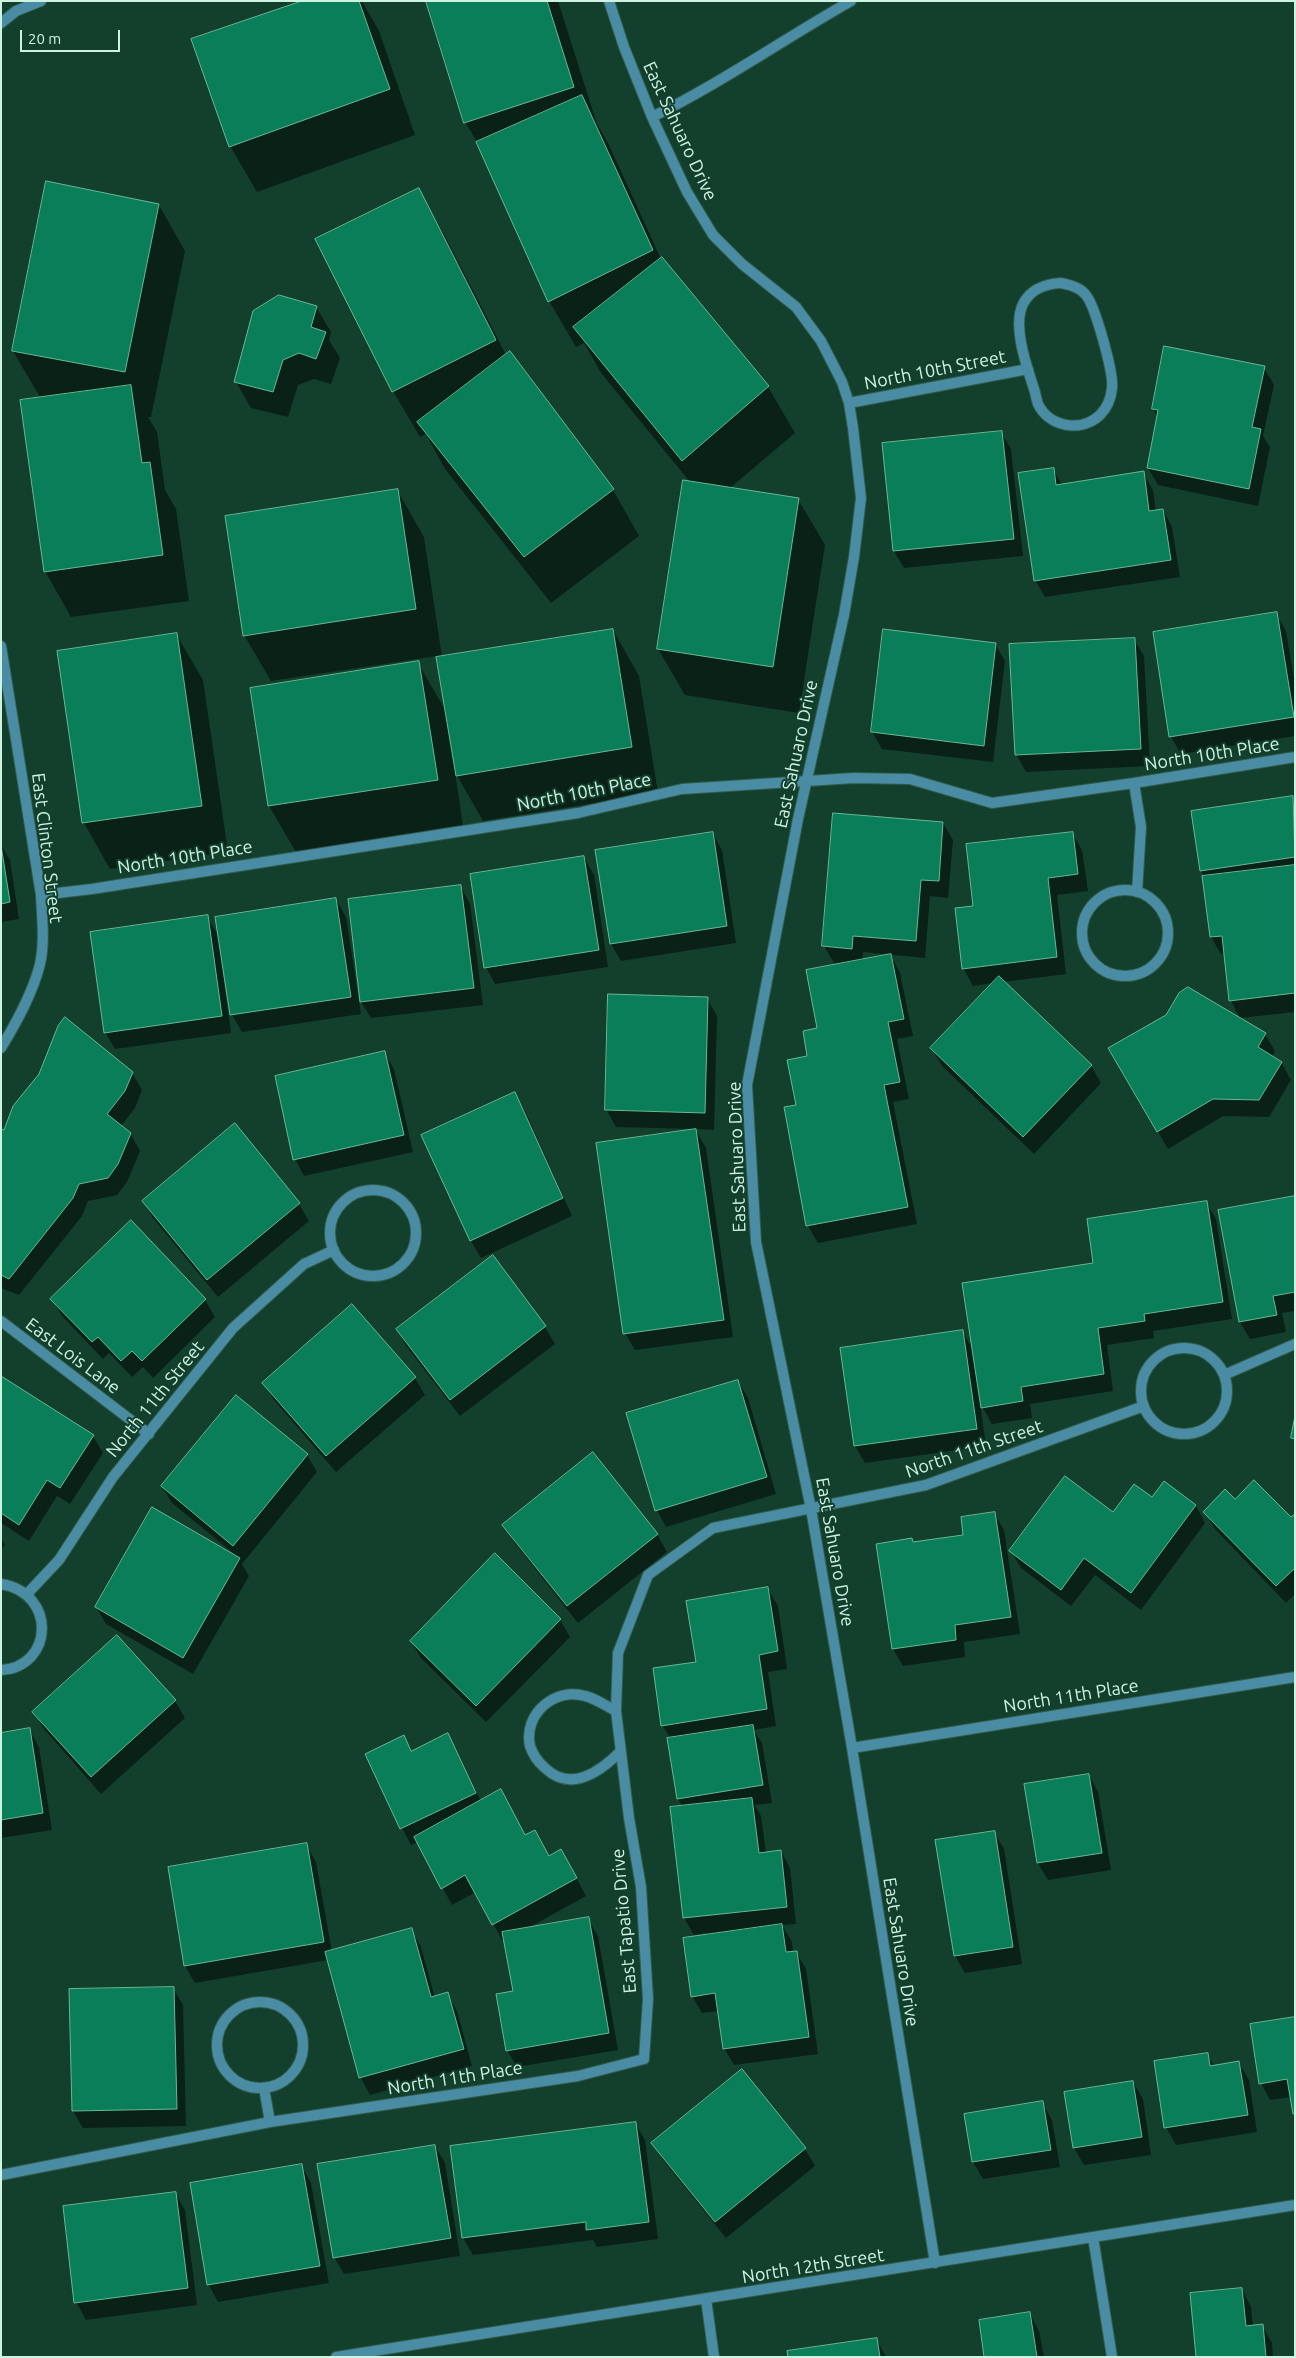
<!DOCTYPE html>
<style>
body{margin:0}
#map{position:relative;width:1296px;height:2358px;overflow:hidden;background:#133f2d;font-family:Ubuntu,sans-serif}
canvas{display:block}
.frame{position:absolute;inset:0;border:2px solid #cef4e1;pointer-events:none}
.scale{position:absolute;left:20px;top:30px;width:100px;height:22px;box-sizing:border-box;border:2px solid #cef4e1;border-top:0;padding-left:6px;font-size:15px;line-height:18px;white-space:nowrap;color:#cef4e1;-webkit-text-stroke:4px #133f2d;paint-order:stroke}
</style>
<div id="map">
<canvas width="1296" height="2358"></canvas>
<div class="frame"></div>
<div class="scale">20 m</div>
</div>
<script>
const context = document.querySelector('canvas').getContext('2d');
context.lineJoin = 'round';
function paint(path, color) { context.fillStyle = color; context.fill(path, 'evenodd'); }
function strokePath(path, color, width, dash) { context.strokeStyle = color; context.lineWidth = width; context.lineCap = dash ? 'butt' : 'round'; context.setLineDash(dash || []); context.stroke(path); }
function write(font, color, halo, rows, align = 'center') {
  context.font = font + ' Ubuntu,sans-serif'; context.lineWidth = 4; context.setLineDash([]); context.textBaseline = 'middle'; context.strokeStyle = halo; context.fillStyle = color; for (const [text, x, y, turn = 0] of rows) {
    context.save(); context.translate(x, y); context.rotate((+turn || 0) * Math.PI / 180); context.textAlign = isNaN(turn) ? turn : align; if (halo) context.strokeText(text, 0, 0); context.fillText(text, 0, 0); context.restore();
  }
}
paint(new Path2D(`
 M305,1H362L379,31L415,135L257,192L230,146Z
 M427,1H558L597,124L608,143L661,259L768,387L795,433L730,488L798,499L825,545L799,713L685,695L658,649L690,482L601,373L584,343L576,347L549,301L479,145L465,122Z
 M418,190L445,236L506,355L613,490L639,536L551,603L445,469L426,434L420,437L393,391Z
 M159,205L185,251L151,417H148L157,432L165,490L176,509L189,601L71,617L45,571L41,399L13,351Z
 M316,307L331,332L329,340L340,358L331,384L314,379L298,385L288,417L251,408L236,382Z
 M1264,368L1274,385L1263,436L1270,447L1258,506L1158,485L1148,468L1158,418L1153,409Z
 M1001,432L1011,449L1023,556L904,568L894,551Z
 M1053,469L1062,485L1143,473L1153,490L1156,511L1163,510L1172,527L1180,577L1045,597L1035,580Z
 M397,490L424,537L442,657L613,630L639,676L658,793L483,821L455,772L463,826L296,852L269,806L418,663L446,711L437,656L271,681L244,635Z
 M1276,614L1286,631L1295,684V736L1181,754L1171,737Z
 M176,634L203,680L228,852L110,869L84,823L58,652Z
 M1134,639L1144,656L1150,766L1026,772L1016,754Z
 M995,644L1005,661L993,762L882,749L872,732Z
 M1293,798L1295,801V1012L1240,1018L1231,1001L1225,954H1221L1211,937L1204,877L1201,870Z
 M943,823L953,840L948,898L930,896L925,958L863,952L862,961L891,956L900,973L913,1036L897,1039L909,1099L893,1102L917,1224L818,1243L808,1226L785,1108L797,1106L809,1057L843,964L834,963L824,946Z
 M712,833L722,850L736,943L621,961L611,944L597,851Z
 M1072,833L1082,850L1088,891L1057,895L1066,974L1003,982L1091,1066L1101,1083L1034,1154L942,1066L932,1049L994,983L973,986L963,968L974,907Z
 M1,845L10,860L19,919L1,922Z
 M584,857L594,875L608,967L495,984L486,967Z
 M461,887L470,904L483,1005L371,1018L359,999Z
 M336,900L346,917L361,1014L242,1032L232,1015L223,959H221L231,1033L115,1049L105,1032L207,917L220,938Z
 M707,998L717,1016L714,1130L695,1129L706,1148L733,1337L635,1350L625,1333L694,1129L616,1127L606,1109Z
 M1265,1034L1275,1051L1272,1057L1281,1062L1291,1080L1269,1117L1223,1116L1168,1149L1110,1049Z
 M384,1052L394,1069L413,1152L304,1176L295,1159Z
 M132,1073L142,1090L135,1108L121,1126L130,1133L140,1151L127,1182L117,1195L88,1201L82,1216L19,1295L1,1288V1130L5,1132L40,1075Z
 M515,1094L525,1111L572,1216L481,1258L471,1241Z
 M1295,1197V1311L1282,1313L1286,1332L1250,1339L1240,1322L1219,1211Z
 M143,1201L299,1204L309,1221L218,1297L153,1218Z
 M1206,1202L1216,1219L1232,1319L1153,1331L1154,1338L1107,1345L1113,1391L1030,1404L1032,1418L992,1424L980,1403L986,1446L865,1463L855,1446L962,1331L974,1351L1095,1264Z
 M492,1257L545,1327L555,1344L460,1416L407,1347L397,1330Z
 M52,1299L205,1300L215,1317L153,1378L143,1367L132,1377L109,1353L103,1359L62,1316Z
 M1,1377L93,1436L103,1453L70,1504L57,1496L29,1541L1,1523Z
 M415,1378L425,1395L336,1472L274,1400L264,1383Z
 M738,1381L748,1398L776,1494L666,1527L657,1510Z
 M307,1455L317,1472L242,1564L249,1576L193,1674L106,1624L96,1607L233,1553L172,1503L162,1486Z
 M1165,1483L1196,1506L1205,1523L1141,1610L1095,1575L1071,1606L1021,1568L1011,1551L1153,1499Z
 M1235,1501L1291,1519L1295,1515V1594L1286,1603L1215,1529L1205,1512Z
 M994,1513L1004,1530L1020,1634L964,1642L965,1657L903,1666L893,1649L877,1545L911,1539L914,1543L964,1536Z
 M504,1525L657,1534L667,1552L578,1623L514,1542Z
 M1,1538L5,1545L1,1550Z
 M768,1589L778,1606L787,1669L768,1672L776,1726L754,1730L762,1743L772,1803L755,1805L761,1816L766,1853L781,1851L790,1868L796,1924L782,1925L792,1942L793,1952H796L806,1969L818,2054L734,2065L724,2048L719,2011L702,2013L692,1996L707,1936V1933L694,1935L684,1918L683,1807L678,1799L671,1739L662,1725L697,1663Z
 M560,1620L570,1637L486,1722L421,1658L411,1641Z
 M117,1637L175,1701L185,1718L101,1794L44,1729L34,1712Z
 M29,1729L39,1747L52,1830L1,1838V1734Z
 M447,1735L481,1801L549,1858L571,1868L586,1896L528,1928L588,1919L598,1936L618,2050L517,2067L507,2050L514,1992L505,1941L503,1942L476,1892L452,1905L418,1842L411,1845L402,1828L404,1737L412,1752Z
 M1089,1775L1098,1792L1111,1870L1048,1880L1038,1863Z
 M994,1832L1004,1849L1022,1964L965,1973L955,1956Z
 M306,1844L316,1862L332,1952L411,1930L421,1947L435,1998L447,1994L457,2011L472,2066L370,2095L361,2078L328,1960L195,1983L185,1966L169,1868Z
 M173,1988L183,2005L186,2126L83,2128L73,2111L70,1990Z
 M1295,2018V2114L1291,2097L1270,2100L1261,2083Z
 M1207,2054L1214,2066L1239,2063L1249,2080L1257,2132L1176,2145L1166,2127Z
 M1133,2082L1143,2099L1151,2155L1084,2165L1074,2148L1066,2093Z
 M1042,2103L1052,2120L1060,2167L983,2179L973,2162Z
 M635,2123L645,2140L658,2239L597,2247L593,2240L473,2255L463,2238Z
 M653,2143L805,2149L815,2166L726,2238L663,2160Z
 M435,2146L445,2163L460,2256L344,2274L334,2257Z
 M301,2165L311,2183L329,2283L218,2302L209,2285Z
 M175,2193L185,2210L197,2305L86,2320L76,2302Z
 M1242,2289L1251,2307L1253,2327L1262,2326L1272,2343L1273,2357H1197Z
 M1030,2314L1039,2331L1044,2357H986Z
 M876,2339L886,2357H789Z`), '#0007');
const building = new Path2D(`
 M302,1H359L390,89L229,147L191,39Z
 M426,1H547L574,87L464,123Z
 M582,95L653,250L548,302L476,142Z
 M46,181L159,204L125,372L12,351Z
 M419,188L496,340L392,392L315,239Z
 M662,257L769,386L682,461L573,327Z
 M279,295L317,306L311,327L326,332L316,359L299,353L283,360L273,392L234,382L253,311Z
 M1164,346L1265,366L1252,427L1261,429L1249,489L1147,468L1158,410L1152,409Z
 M510,351L614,489L524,557L417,422Z
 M131,385L142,463L150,462L163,555L44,572L20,400Z
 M1002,431L1014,539L893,551L882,443Z
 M1054,468L1056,485L1144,471L1149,511L1163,509L1171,560L1034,581L1018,473Z
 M683,480L799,498L773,667L657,649Z
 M398,489L416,609L243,636L225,516Z
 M1277,612L1294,717L1169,737L1153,632Z
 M613,629L632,747L456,776L436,657Z
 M883,629L996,643L984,746L871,732Z
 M177,633L202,806L82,823L57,651Z
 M1135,638L1141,749L1015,755L1009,644Z
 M419,661L438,780L268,806L250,688Z
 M1293,796L1295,857L1200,871L1191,811Z
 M833,813L943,822L939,881L921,880L916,941L853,936L852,949L822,946Z
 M713,832L727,926L610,944L595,850Z
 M1073,832L1078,874L1048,878L1057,957L962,969L955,908L973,906L966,844Z
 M1,845L10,902L1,904Z
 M584,856L599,950L484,968L470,874Z
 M1295,865V993L1229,1001L1222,936L1210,937L1202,876Z
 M461,885L474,988L360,1002L348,899Z
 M336,898L351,997L230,1015L215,917Z
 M208,915L222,1016L104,1033L90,932Z
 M891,954L904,1019L888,1022L900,1082L884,1085L908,1207L806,1226L784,1107L796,1105L787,1060L807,1056L803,1031L817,1028L806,970Z
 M999,976L1092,1065L1023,1137L930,1048Z
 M1188,987L1266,1033L1258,1047L1282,1062L1259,1100L1213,1099L1157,1132L1108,1048L1166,1015L1179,993Z
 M608,994L708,997L705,1113L605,1110Z
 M65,1017L133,1072L125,1091L107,1114L131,1133L118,1164L108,1178L79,1184L73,1198L9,1279L1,1275V1129L4,1130L13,1106L39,1074L58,1026Z
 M385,1051L404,1135L293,1160L275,1076Z
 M515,1092L563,1198L470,1241L421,1135Z
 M235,1123L300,1203L207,1280L142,1201Z
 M696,1129L724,1320L623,1334L596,1143Z
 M1295,1196V1292L1273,1296L1277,1315L1239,1322L1218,1210Z
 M1207,1201L1223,1302L1144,1314L1145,1321L1098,1328L1104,1374L1021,1387L1023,1401L981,1408L962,1283L1093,1263L1087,1219Z
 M131,1220L206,1299L142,1361L132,1351L121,1361L98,1337L92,1342L50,1299Z
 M493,1255L546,1326L450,1400L396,1329Z
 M352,1304L416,1377L326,1456L262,1383Z
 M963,1330L977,1429L854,1446L840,1348Z
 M1,1376L94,1435L60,1488L47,1480L19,1525L1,1513Z
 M738,1380L767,1477L655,1511L626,1413Z
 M236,1395L308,1454L233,1546L161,1486Z
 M1295,1416V1439L1291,1438Z
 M593,1452L658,1534L567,1606L502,1525Z
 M1065,1476L1113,1512L1134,1484L1152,1497L1164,1481L1196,1505L1131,1593L1084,1558L1061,1590L1009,1551Z
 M1254,1480L1291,1517L1295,1514V1568L1276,1586L1203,1512L1225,1489L1235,1499Z
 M152,1507L240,1558L183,1658L95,1607Z
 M995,1512L1011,1617L955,1625L956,1640L892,1649L876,1544L912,1538L913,1542L963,1535L961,1517Z
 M495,1553L561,1619L476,1706L410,1641Z
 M768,1587L778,1651L759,1655L767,1709L661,1726L653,1668L696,1662L686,1601Z
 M117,1635L176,1700L91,1777L32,1712Z
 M753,1725L763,1785L677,1799L667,1738Z
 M30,1728L43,1813L1,1820V1733Z
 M448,1733L476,1793L400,1829L365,1754L404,1735L411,1751Z
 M1089,1774L1102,1853L1037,1863L1024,1784Z
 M501,1789L525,1835L535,1830L549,1856L561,1849L577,1878L492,1925L465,1875L441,1889L414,1837Z
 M752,1798L759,1853L781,1850L787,1907L683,1918L670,1807Z
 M995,1831L1013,1947L954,1956L935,1840Z
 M307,1843L324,1942L184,1966L168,1867Z
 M589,1917L609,2033L506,2051L496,1994L513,1991L502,1932Z
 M782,1924L786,1952L797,1951L809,2037L723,2049L715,1993L691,1997L683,1938Z
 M412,1928L431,1997L448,1992L464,2049L359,2078L325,1952Z
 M174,1987L177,2109L72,2111L69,1989Z
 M1295,2017V2113L1293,2114L1287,2079L1259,2084L1250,2024Z
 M1208,2053L1210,2066L1239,2061L1248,2115L1164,2128L1154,2061Z
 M742,2069L806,2148L715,2222L651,2143Z
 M1133,2081L1142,2137L1073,2148L1064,2092Z
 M1043,2101L1051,2150L972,2162L964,2114Z
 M636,2122L649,2222L586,2230V2222L462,2238L450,2146Z
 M435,2145L451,2238L333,2258L317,2164Z
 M302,2164L320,2266L207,2285L190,2183Z
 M176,2192L188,2288L74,2303L63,2206Z
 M1242,2288L1246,2326L1263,2324L1266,2357H1196L1190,2293Z
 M1030,2312L1037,2357H984L979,2320Z
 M877,2338L880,2357H788L787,2351Z`);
paint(building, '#097e59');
strokePath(building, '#68b895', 1);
const minor = new Path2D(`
 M609,1L624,47L652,117L687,192L713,235L742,264L796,307L821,341L842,382L849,403L853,428L861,498L854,557L844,615L798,819L747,1085L756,1242L811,1509L852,1748L935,2263
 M1,23L16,11L41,1
 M652,117C721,83 784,39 851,1
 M1061,283C1070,285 1079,287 1085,294C1095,304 1114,374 1112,388C1111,399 1107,408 1100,415C1081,433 1049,427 1038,404C1036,399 1036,394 1034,389C1027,367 1012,326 1023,304C1031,288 1046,284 1061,283Z
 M849,403L1028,369
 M1,646L41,895C42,917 45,942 40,964C33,993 16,1023 1,1048
 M1134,783L1141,827L1137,892
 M1082 933a43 43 0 1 1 86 0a43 43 0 1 1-86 0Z
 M41,895L92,889L578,813L682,789L854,778L910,779L992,803L1134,783L1295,757
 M330 1233a43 43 0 1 1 86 0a43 43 0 1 1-86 0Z
 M1,1321L149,1434
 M1141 1391a43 43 0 1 1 86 0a43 43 0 1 1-86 0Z
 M1224,1375L1295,1344
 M1,1584C57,1593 54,1667 1,1670
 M27,1594L59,1560L113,1477L233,1328L304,1264L334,1250
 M616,1711C606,1706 595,1698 585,1696C555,1687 523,1714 530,1746C533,1755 538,1762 545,1768C571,1793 600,1772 621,1751
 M852,1748L1295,1677
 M217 2045a43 43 0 1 1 86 0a43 43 0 1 1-86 0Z
 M264,2088L270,2122
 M1,2175L270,2122L578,2076L644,2059L648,1999L641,1887L629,1818L616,1711L618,1653L648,1575L713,1528L926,1485L1144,1406
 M1093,2237L1112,2357
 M706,2299L714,2357
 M336,2357L1295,2205`);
strokePath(minor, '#315c4a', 12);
strokePath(minor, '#4a8ca4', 10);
write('18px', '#cef4e1', '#133f2d', [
 ["East Sahuaro Drive",680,131,65],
 ["North 10th Street",935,370,-11],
 ["East Sahuaro Drive",796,754,-78],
 ["North 10th Place",1212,754,-9],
 ["North 10th Place",584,792,-11],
 ["East Clinton Street",47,848,83],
 ["North 10th Place",185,857,-9],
 ["East Sahuaro Drive",737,1157,-92],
 ["East Lois Lane",73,1356,37],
 ["North 11th Street",155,1399,-51],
 ["North 11th Street",974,1449,-19],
 ["East Sahuaro Drive",835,1552,80],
 ["North 11th Place",1071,1696,-9],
 ["East Tapatio Drive",624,1921,-95],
 ["East Sahuaro Drive",901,1952,81],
 ["North 11th Place",455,2078,-9],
 ["North 12th Street",813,2266,-9]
]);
</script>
